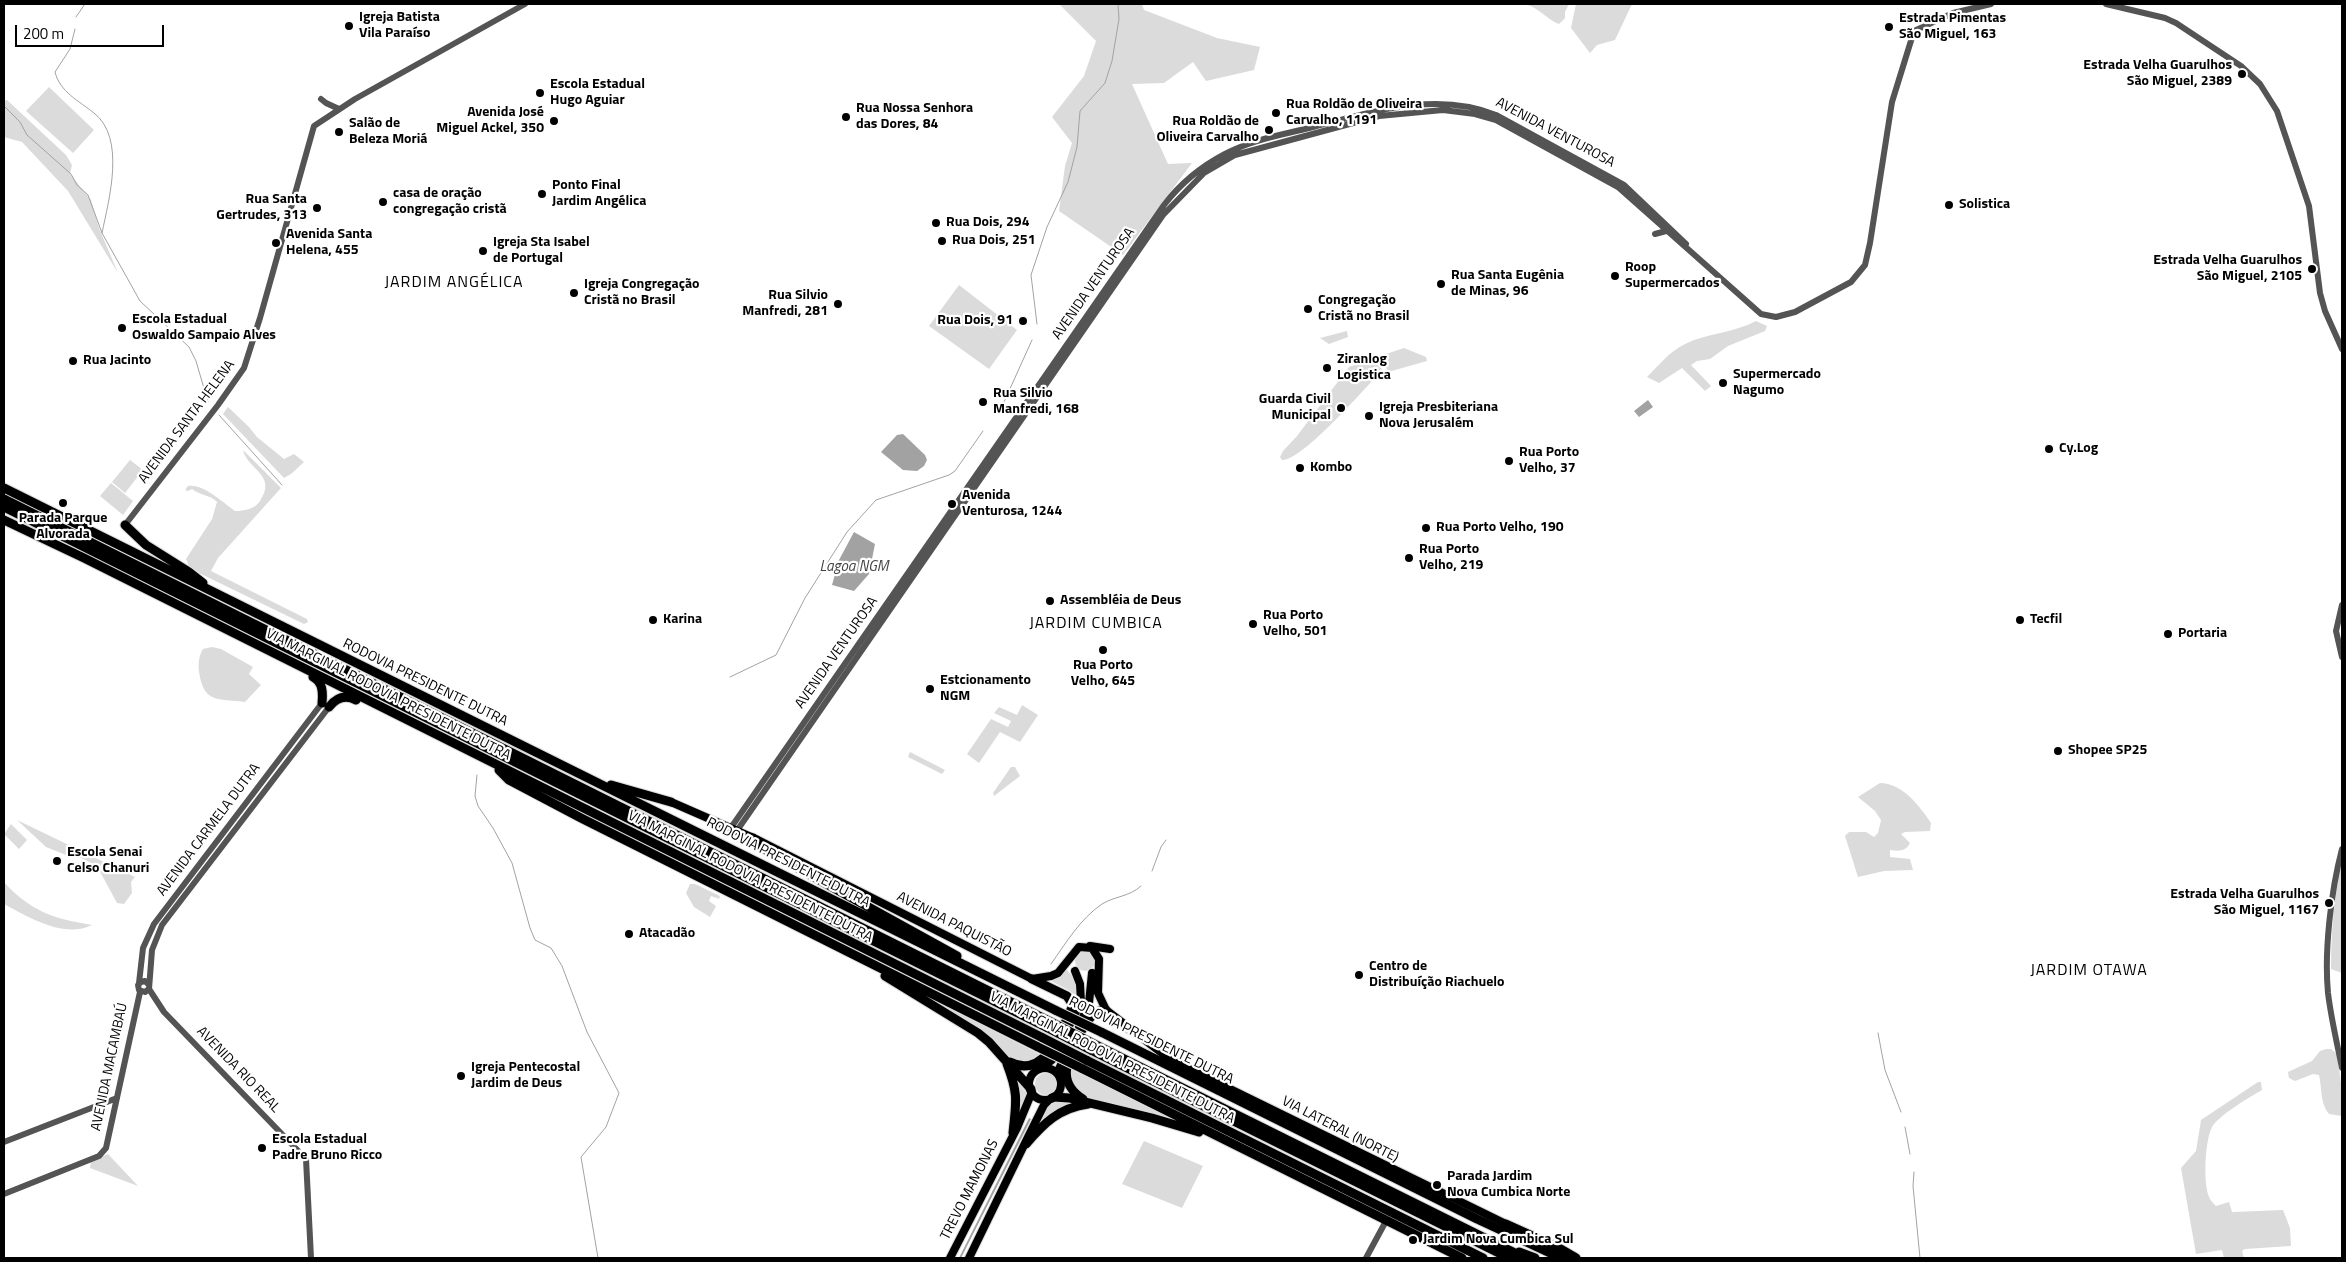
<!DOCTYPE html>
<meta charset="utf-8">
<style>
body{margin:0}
#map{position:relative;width:2346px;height:1262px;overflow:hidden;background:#fff;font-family:"Titillium Web",sans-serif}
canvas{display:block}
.frame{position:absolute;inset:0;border:5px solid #000;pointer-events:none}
.scale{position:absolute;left:15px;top:25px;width:149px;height:22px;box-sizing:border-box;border:2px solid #000;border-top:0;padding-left:6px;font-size:15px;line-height:18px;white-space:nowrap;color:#000;-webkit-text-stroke:4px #fff;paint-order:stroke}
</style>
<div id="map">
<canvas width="2346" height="1262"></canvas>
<div class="frame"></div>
<div class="scale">200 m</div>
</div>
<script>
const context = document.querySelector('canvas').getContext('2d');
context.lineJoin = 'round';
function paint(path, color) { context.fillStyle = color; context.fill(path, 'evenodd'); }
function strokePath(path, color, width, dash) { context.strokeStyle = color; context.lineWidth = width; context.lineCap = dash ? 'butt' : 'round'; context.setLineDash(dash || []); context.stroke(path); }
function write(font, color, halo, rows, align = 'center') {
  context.font = font + ' "Titillium Web",sans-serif'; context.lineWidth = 4.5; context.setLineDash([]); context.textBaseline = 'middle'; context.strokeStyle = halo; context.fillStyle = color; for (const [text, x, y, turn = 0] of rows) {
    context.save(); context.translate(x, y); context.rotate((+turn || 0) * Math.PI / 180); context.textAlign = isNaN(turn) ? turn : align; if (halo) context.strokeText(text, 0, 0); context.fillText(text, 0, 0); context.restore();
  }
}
paint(new Path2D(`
 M1059,4H1142L1144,10L1217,38L1260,47L1254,70L1206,81L1193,62L1164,83L1132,84L1168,164L1192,163L1123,255L1059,211L1065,166L1072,143L1052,117L1084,76L1096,41Z
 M1525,4H1569L1565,12V18L1559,24C1546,19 1541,9 1525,4Z
 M1576,4H1632L1615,40L1597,45L1590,53L1571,28Z
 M49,87L94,130L73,153L26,111Z
 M7,100L66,155L72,165L70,174L91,200L99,228L118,273L68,191L22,142L4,137V101Z
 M959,285L1017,330L989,369L929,326Z
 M1756,321L1767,326L1765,331L1728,346L1710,359L1697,361L1691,365L1711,386L1705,391L1682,368L1659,383L1647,377C1659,365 1670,351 1685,344C1707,333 1734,333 1756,321Z
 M1347,331L1348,337L1329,344L1320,338Z
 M1404,348L1426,357L1427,361L1388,372L1384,363L1386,354Z
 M1382,355L1380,362L1383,375L1373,380C1358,396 1301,461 1282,460L1280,457L1283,451L1297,436L1349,367Z
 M228,407L249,427L257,437L284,459L294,454L304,462L291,474L284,478L223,414Z
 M243,450L281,488L218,558L211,571L307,619L308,622L304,624L199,573L189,566L186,559L212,519L217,502C211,495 199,495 192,489L188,491L185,490L188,486C204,484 222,502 235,511C244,511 255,509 260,501C278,475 247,469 243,450Z
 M130,460L143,470L125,493L112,482Z
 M111,483L133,501L123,515L100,496Z
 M212,647L221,649L253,667L249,674L261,685L245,702C217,698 204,704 199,672C198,664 199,655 203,649Z
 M1022,705L1038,715L1020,742L1000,732L979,763L967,754L991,719L1008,727L1011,721L994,713L999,707L1017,715Z
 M910,752L945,770L942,774L908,757Z
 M1011,767H1015L1020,776L994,796L993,793Z
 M1880,783C1902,783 1919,805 1931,823L1930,831L1905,832L1901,834L1910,843C1906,852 1898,851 1890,850V857L1910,859L1913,870L1884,871L1858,877L1845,836L1849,832H1866L1874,837L1878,833L1881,820L1875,811L1858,797Z
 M17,820L135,877L131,882L132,893L124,904L117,903L97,866L77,856L66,855L46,847Z
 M11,824L27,840L19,849L4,834Z
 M2342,861V973L2331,969C2331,933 2334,896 2342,861Z
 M4,882C30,911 54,919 92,925C64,939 28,917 4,904Z
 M690,884H695L720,896L719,899L711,896L709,901L716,906L710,917L694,907L686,893Z
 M1075 961a10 10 0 1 1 20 0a10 10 0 1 1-20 0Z
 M1066,969L1076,980L1078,999L1070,991L1051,981Z
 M922,994L1041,1055L1031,1061L1010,1059Z
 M1100,1013H1105L1156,1051L1101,1019Z
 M2326,1049H2331L2337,1054L2342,1091V1116L2329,1114C2320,1104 2322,1088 2319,1075L2313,1074L2295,1081L2289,1078L2288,1072L2312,1061L2320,1051Z
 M1071,1069L1174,1120L1082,1096L1071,1079Z
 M1035 1084a11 11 0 1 1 22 0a11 11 0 1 1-22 0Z
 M1014,1076L1028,1095L1020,1114Z
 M2258,1082H2261L2262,1090C2250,1097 2219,1115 2212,1127C2205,1141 2203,1181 2209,1197C2210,1200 2213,1203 2216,1206L2229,1202L2232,1212L2283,1210L2290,1228L2291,1246L2245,1249L2242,1251L2244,1258H2224L2222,1250L2196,1254L2181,1168L2196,1151L2201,1120Z
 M1058,1101L1076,1104L1039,1125L1049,1105Z
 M1144,1141L1203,1166L1182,1208L1122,1184Z
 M108,1154L138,1186L90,1168L91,1161Z`), '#dbdbdb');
paint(new Path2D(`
 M1648,400L1653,407L1639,417L1634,411Z
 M903,434L925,455L927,460L924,466L917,471L903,470L881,452L897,435Z
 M854,532L875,544L869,574L854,591L832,585L839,560Z
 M1029,1118L1031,1119L961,1258H959Z`), '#a2a2a2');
strokePath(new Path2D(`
 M76,17L85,4
 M75,29L70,49L55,72C60,92 79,101 94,113C126,138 109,199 102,233L140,301L189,347L196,361L208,402
 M4,106L20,122L27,135L71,174L77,185L88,195L102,233
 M1037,324L1031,275L1047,227L1068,182L1077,147L1080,111L1105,83L1112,61L1119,19L1118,4
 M1004,402L1032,340
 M219,415L282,485
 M730,677L776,655L805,598L847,532L876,500L949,475L955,471L983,431
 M477,775L475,796L478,806L493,828L512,863L530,928L535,940L551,948L562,966L587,1032L619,1093L606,1127L581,1157L598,1258
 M1152,871L1161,847L1166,840
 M1051,964C1066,943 1080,919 1102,904C1115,896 1129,897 1141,886
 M1878,1033L1885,1070L1901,1112
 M1905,1127L1910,1154
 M1914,1172L1913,1186L1920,1258`), '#a2a2a2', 1);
const major = new Path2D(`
 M671,802L758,840L1032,979L1051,976L1058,973L1079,947L1092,948L1099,959L1098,993L1106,1010L1171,1060L1506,1224
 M1090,946L1110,949
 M1079,1026L1089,1003L1092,973
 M1042,1068L1052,1060L1081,1002L1080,984L1075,971
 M1029 1084a16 16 0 1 1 32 0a16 16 0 1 1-32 0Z
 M1060,1077L1059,1069L1074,1037
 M950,1258L1017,1128L1032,1092
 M969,1258L1028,1137L1044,1105L1051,1098`);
const highway = new Path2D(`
 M4,488L1057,1011
 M4,499L1051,1022
 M4,507L1048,1028
 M4,520L84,558L1043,1038
 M125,525L146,545L189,572L203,583
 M313,677C323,682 323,693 322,703
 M329,707C336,698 345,694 356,700
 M499,770L509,780L581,818L1038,1047
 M611,785L671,802
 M753,838L763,848L776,856L957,956
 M885,976L978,1033L989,1042L1031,1089
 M1101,1032L1477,1219L1561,1258
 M1094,1044L1525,1258
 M1091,1050L1509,1258
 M1086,1060L1483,1258
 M1010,1062C1045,1080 1062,1030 1073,1005L1067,996L1032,979
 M1007,1064C1019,1095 1016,1102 1013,1133
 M1081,1068L1462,1258
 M1054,1097L1069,1098L1152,1118L1199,1132
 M1083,1099C1072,1092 1064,1081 1067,1067C1074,1050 1084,1009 1106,1010
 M1026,1144C1044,1123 1059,1108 1088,1104
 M1506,1224L1557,1247L1576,1258
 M1519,1252L1535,1258`);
strokePath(major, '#dbdbdb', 10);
strokePath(highway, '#dbdbdb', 11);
strokePath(new Path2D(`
 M2106,4L2165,18L2176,23L2241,66L2260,84L2277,111L2309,206L2320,293L2325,311L2342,349
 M321,99L326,103L339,109
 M1655,234L1666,231
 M125,525L218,405L244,368L260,318L314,126L355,99L525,4
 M2342,605L2336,631L2342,657
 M730,829L1164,205C1180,184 1202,166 1225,154C1251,140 1281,135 1309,128C1369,113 1435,90 1496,115L1624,185L1686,244
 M736,832L1163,215L1204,173L1235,155L1379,116L1443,110L1475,114L1496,120L1618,187L1761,314L1776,317L1795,312L1851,282L1865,265L1870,243L1892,102L1914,31L1953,13L1991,4
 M2342,849C2331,891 2324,951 2328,993C2331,1018 2337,1043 2342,1068
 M139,983L143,948L154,924L322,703
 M149,985L145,981L141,982L138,985L139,990L145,992L149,989L152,950L162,925L329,707
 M149,989L164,1012L306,1159L311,1258
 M4,1142L117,1098
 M4,1194L99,1156L106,1148L140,992
 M1366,1258L1386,1221`), '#545454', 6);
strokePath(major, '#000', 8);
strokePath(highway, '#000', 9);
const highwayBridge = new Path2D(`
 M1057,1011L1101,1032
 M1051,1022L1094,1044
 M1048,1028L1091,1050
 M1043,1038L1086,1060
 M1038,1047L1081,1068`);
strokePath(highwayBridge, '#dbdbdb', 11, []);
strokePath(highwayBridge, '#000', 9);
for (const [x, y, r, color] of [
 [349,26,5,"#000"],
 [1889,27,5,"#000"],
 [2242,74,5,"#000"],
 [540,93,5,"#000"],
 [1276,113,5,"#000"],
 [846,117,5,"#000"],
 [554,121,5,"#000"],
 [1269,130,5,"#000"],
 [339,132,5,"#000"],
 [542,194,5,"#000"],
 [383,202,5,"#000"],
 [1949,205,5,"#000"],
 [317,208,5,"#000"],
 [936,223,5,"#000"],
 [942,241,5,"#000"],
 [276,243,5,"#000"],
 [483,251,5,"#000"],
 [2312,269,5,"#000"],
 [1615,276,5,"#000"],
 [1441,284,5,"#000"],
 [574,293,5,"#000"],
 [838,304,5,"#000"],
 [1308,309,5,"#000"],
 [1023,321,5,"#000"],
 [122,328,5,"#000"],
 [73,361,5,"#000"],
 [1327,368,5,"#000"],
 [1723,383,5,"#000"],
 [983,402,5,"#000"],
 [1341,408,5,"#000"],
 [1369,416,5,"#000"],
 [2049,449,5,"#000"],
 [1509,461,5,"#000"],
 [1300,468,5,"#000"],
 [63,503,5,"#000"],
 [952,504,5,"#000"],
 [1426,528,5,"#000"],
 [1409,558,5,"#000"],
 [1050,601,5,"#000"],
 [653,620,5,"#000"],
 [2020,620,5,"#000"],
 [1253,624,5,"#000"],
 [2168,634,5,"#000"],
 [1103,650,5,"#000"],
 [930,689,5,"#000"],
 [2058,751,5,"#000"],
 [57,861,5,"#000"],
 [2329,903,5,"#000"],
 [629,934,5,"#000"],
 [1359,975,5,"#000"],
 [461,1076,5,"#000"],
 [262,1148,5,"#000"],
 [1437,1185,5,"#000"],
 [1413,1240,5,"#000"]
]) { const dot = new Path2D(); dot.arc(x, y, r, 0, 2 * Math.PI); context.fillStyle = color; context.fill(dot); strokePath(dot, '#fff', 2); }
write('bold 14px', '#000', '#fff', [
 ["Igreja Batista",359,18],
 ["Vila Paraíso",359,34],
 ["Estrada Pimentas",1899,19],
 ["São Miguel, 163",1899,35],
 ["Estrada Velha Guarulhos",2232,66,"right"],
 ["São Miguel, 2389",2232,82,"right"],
 ["Escola Estadual",550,85],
 ["Hugo Aguiar",550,101],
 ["Rua Roldão de Oliveira",1286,105],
 ["Carvalho, 1191",1286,121],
 ["Rua Nossa Senhora",856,109],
 ["das Dores, 84",856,125],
 ["Avenida José",544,113,"right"],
 ["Miguel Ackel, 350",544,129,"right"],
 ["Rua Roldão de",1259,122,"right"],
 ["Oliveira Carvalho",1259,138,"right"],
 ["Salão de",349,124],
 ["Beleza Moriá",349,140],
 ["Ponto Final",552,186],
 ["Jardim Angélica",552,202],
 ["casa de oração",393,194],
 ["congregação cristã",393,210],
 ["Rua Santa",307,200,"right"],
 ["Gertrudes, 313",307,216,"right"],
 ["Solistica",1959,205],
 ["Rua Dois, 294",946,223],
 ["Avenida Santa",286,235],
 ["Helena, 455",286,251],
 ["Rua Dois, 251",952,241],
 ["Igreja Sta Isabel",493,243],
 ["de Portugal",493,259],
 ["Estrada Velha Guarulhos",2302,261,"right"],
 ["São Miguel, 2105",2302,277,"right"],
 ["Roop",1625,268],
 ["Supermercados",1625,284],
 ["Rua Santa Eugênia",1451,276],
 ["de Minas, 96",1451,292],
 ["Igreja Congregação",584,285],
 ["Cristã no Brasil",584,301],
 ["Rua Silvio",828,296,"right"],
 ["Manfredi, 281",828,312,"right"],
 ["Congregação",1318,301],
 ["Cristã no Brasil",1318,317],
 ["Escola Estadual",132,320],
 ["Oswaldo Sampaio Alves",132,336],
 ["Rua Dois, 91",1013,321,"right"],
 ["Ziranlog",1337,360],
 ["Logistica",1337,376],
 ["Rua Jacinto",83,361],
 ["Supermercado",1733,375],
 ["Nagumo",1733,391],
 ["Rua Silvio",993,394],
 ["Manfredi, 168",993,410],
 ["Guarda Civil",1331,400,"right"],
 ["Municipal",1331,416,"right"],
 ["Igreja Presbiteriana",1379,408],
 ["Nova Jerusalém",1379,424],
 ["Cy.Log",2059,449],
 ["Rua Porto",1519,453],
 ["Velho, 37",1519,469],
 ["Kombo",1310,468],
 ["Avenida",962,496],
 ["Venturosa, 1244",962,512],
 ["Parada Parque",63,519,"center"],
 ["Alvorada",63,535,"center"],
 ["Rua Porto Velho, 190",1436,528],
 ["Rua Porto",1419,550],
 ["Velho, 219",1419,566],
 ["Assembléia de Deus",1060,601],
 ["Rua Porto",1263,616],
 ["Velho, 501",1263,632],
 ["Karina",663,620],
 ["Tecfil",2030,620],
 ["Portaria",2178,634],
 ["Rua Porto",1103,666,"center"],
 ["Velho, 645",1103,682,"center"],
 ["Estcionamento",940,681],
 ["NGM",940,697],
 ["Shopee SP25",2068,751],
 ["Escola Senai",67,853],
 ["Celso Chanuri",67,869],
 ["Estrada Velha Guarulhos",2319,895,"right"],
 ["São Miguel, 1167",2319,911,"right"],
 ["Atacadão",639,934],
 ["Centro de",1369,967],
 ["Distribuíção Riachuelo",1369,983],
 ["Igreja Pentecostal",471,1068],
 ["Jardim de Deus",471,1084],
 ["Escola Estadual",272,1140],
 ["Padre Bruno Ricco",272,1156],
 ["Parada Jardim",1447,1177],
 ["Nova Cumbica Norte",1447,1193],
 ["Jardim Nova Cumbica Sul",1423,1240]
], 'left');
write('14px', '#000', '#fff', [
 ["AVENIDA VENTUROSA",1555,133,28],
 ["AVENIDA VENTUROSA",1094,284,-55],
 ["AVENIDA SANTA HELENA",187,422,-53],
 ["AVENIDA VENTUROSA",837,653,-55],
 ["RODOVIA PRESIDENTE DUTRA",425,683,26],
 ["VIA MARGINAL RODOVIA PRESIDENTE DUTRA",388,695,27],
 ["AVENIDA CARMELA DUTRA",209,830,-53],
 ["RODOVIA PRESIDENTE DUTRA",788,863,27],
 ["VIA MARGINAL RODOVIA PRESIDENTE DUTRA",750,877,27],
 ["AVENIDA PAQUISTÃO",954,925,27],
 ["RODOVIA PRESIDENTE DUTRA",1151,1041,26],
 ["VIA MARGINAL RODOVIA PRESIDENTE DUTRA",1112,1058,27],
 ["AVENIDA MACAMBAÚ",110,1067,-78],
 ["AVENIDA RIO REAL",238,1070,46],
 ["VIA LATERAL (NORTE)",1340,1130,27],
 ["TREVO MAMONAS",970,1190,-63]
]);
write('italic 15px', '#434343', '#fff', [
 ["Lagoa NGM",854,567]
]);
context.letterSpacing = '1px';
write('16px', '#000', '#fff', [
 ["JARDIM ANGÉLICA",454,283],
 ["JARDIM CUMBICA",1096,624],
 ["JARDIM OTAWA",2089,971]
]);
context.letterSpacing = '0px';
</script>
